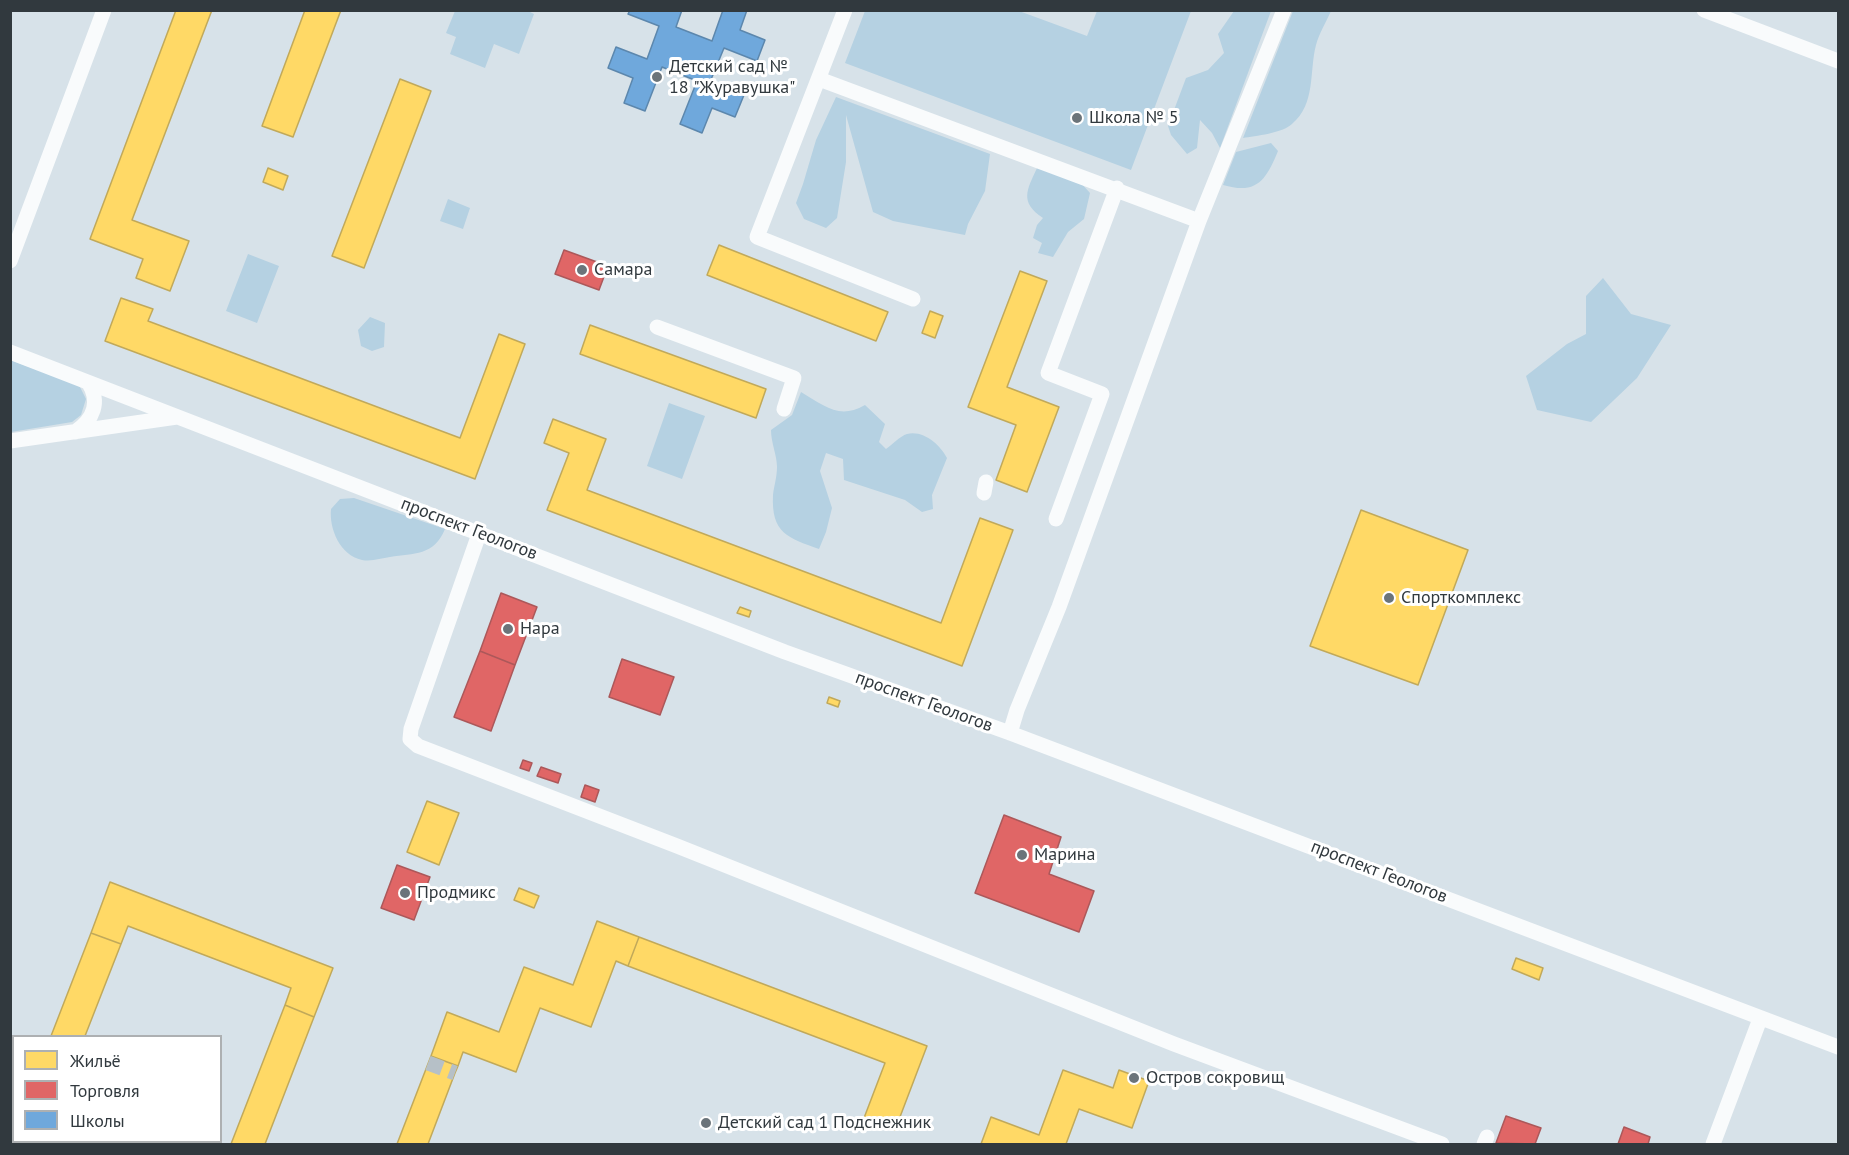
<!DOCTYPE html>
<meta charset="utf-8">
<style>
body{margin:0}
#map{position:relative;width:1849px;height:1155px;overflow:hidden;background:#d7e2e9;font-family:"PT Sans",sans-serif}
canvas{display:block}
.frame{position:absolute;inset:0;border:12px solid #31393e;pointer-events:none}
.legend{position:absolute;left:12px;top:1035px;width:210px;height:108px;box-sizing:border-box;background:#fff;border:2px solid #adb0b2;margin:0;padding:8px 10px;list-style:none;font-size:18px;color:#31393e}
.legend li{display:flex;align-items:center;gap:12px;height:30px}
.legend b{width:30px;border:2px solid #adb0b2}
</style>
<div id="map">
<canvas width="1849" height="1155"></canvas>
<div class="frame"></div>
<ul class="legend">
<li><b style="height:16px;background:#ffd966"></b>Жильё</li>
<li><b style="height:16px;background:#e06666"></b>Торговля</li>
<li><b style="height:16px;background:#6fa8dc"></b>Школы</li>
</ul>
</div>
<script>
const context = document.querySelector('canvas').getContext('2d');
context.lineJoin = 'round';
function paint(path, color) { context.fillStyle = color; context.fill(path, 'evenodd'); }
function strokePath(path, color, width, dash) { context.strokeStyle = color; context.lineWidth = width; context.lineCap = dash ? 'butt' : 'round'; context.setLineDash(dash || []); context.stroke(path); }
function write(font, color, halo, rows, align = 'center') {
  context.font = font + ' "PT Sans",sans-serif'; context.lineWidth = 6; context.setLineDash([]); context.textBaseline = 'middle'; context.strokeStyle = halo; context.fillStyle = color; for (const [text, x, y, turn = 0] of rows) {
    context.save(); context.translate(x, y); context.rotate((+turn || 0) * Math.PI / 180); context.textAlign = isNaN(turn) ? turn : align; if (halo) context.strokeText(text, 0, 0); context.fillText(text, 0, 0); context.restore();
  }
}
paint(new Path2D(`
 M526,10L534,14L519,54L494,44L485,68L450,54L456,37L446,33L455,11Z
 M865,11H1019L1087,36L1097,11H1191L1131,170L845,63Z
 M1234,11H1271L1220,148L1212,133L1200,120L1197,148L1187,154L1171,135L1168,126L1186,78L1208,70L1224,53L1218,34Z
 M1293,11H1331C1326,22 1319,34 1316,45C1309,72 1316,104 1292,124C1283,133 1255,136 1243,138Z
 M836,97L990,154L985,191L968,224L965,235L893,221L873,212L846,115V162L837,218L826,228L804,219L796,203L803,184L816,140Z
 M1271,143L1278,151C1266,180 1257,195 1223,185L1236,152Z
 M1037,168L1081,183L1090,193L1084,219L1068,232L1053,257L1038,253L1042,243L1033,238L1037,225L1043,218C1019,202 1027,190 1037,168Z
 M448,199L470,208L463,229L440,221Z
 M248,254L279,266L257,323L226,311Z
 M1603,278L1631,314L1671,325L1637,378L1591,422L1537,410L1526,376L1567,344L1586,334V296Z
 M370,317L385,323L384,347L372,351L361,346L358,330Z
 M10,360L79,385L86,399L81,415L72,422L11,432Z
 M801,392C825,406 839,420 865,405L885,424L879,442L886,449C892,445 900,436 907,434C924,430 940,445 947,458L932,495L933,509L922,512L905,500L844,480L843,459L826,453L820,471L832,508L826,532L819,549C788,538 771,533 773,495C774,486 777,477 777,467C777,455 771,443 771,430L792,415Z
 M669,403L705,416L682,479L647,466Z
 M354,498L445,529C434,556 414,553 390,557C381,558 372,562 362,560C340,555 329,529 331,509L340,499Z`), '#b5d1e2');
const homes = new Path2D(`
 M176,10H212L132,220L189,241L170,291L136,278L143,259L90,239Z
 M305,10H341L293,137L262,126Z
 M400,79L431,91L364,268L332,256Z
 M268,168L288,176L283,190L263,182Z
 M719,245L888,312L876,341L707,275Z
 M1020,271L1047,281L1007,387L1059,407L1027,492L996,480L1016,425L968,407Z
 M121,298L153,309L148,321L460,438L499,334L525,344L475,479L105,341Z
 M930,311L943,316L935,338L922,333Z
 M590,325L766,389L756,418L580,354Z
 M553,419L606,439L587,490L941,623L980,518L1013,530L962,666L547,510L569,453L544,443Z
 M1361,510L1468,550L1418,685L1310,646Z
 M740,607L751,611L749,617L737,613Z
 M829,697L840,701L838,707L827,703Z
 M427,801L459,813L439,865L407,852Z
 M110,882L333,968L314,1017L285,1005L291,988L128,926L121,944L91,933Z
 M519,888L539,896L534,908L514,900Z
 M597,921L639,937L628,966L616,961L591,1027L540,1008L516,1072L463,1052L458,1066L431,1056L447,1012L499,1032L524,967L573,985Z
 M91,933L121,944L85,1036H51Z
 M639,937L927,1046L895,1130L864,1118L885,1063L628,966Z
 M1516,958L1543,968L1539,980L1512,969Z
 M285,1005L314,1017L265,1144H231Z
 M431,1056L458,1066L455,1073L428,1144H397Z
 M1063,1070L1113,1088L1119,1070L1149,1081L1132,1128L1079,1109L1066,1144H981L991,1117L1039,1135Z`);
paint(homes, '#ffd966');
strokePath(homes, '#c1a95a', 1.5);
const shops = new Path2D(`
 M564,250L608,266L599,290L555,274Z
 M501,593L537,607L515,665L480,651Z
 M480,651L515,665L491,731L454,717Z
 M622,659L674,677L660,715L609,697Z
 M523,760L532,763L529,771L520,768Z
 M541,767L561,774L558,783L537,776Z
 M585,785L599,790L595,802L581,797Z
 M1004,815L1061,837L1049,874L1094,891L1079,932L975,893Z
 M397,865L430,877L414,920L381,908Z
 M1506,1116L1541,1128L1535,1144L1496,1143Z
 M1624,1127L1650,1137L1648,1144H1618Z`);
paint(shops, '#e06666');
strokePath(shops, '#ac585a', 1.5);
const schools = new Path2D(`
 M630,10H682L676,27L712,41L723,10H747L740,30L765,40L757,61L724,48L710,82L744,95L735,117L712,108L702,133L680,124L697,81L662,67L645,111L624,103L633,78L608,68L616,47L647,59L659,26L628,14Z`);
paint(schools, '#6fa8dc');
strokePath(schools, '#5c87ad', 1.5);
strokePath(new Path2D(`
 M428,1063L455,1073`), '#b6c0c7', 15, [15, 8]);
strokePath(new Path2D(`
 M845,10L757,237L913,299
 M1704,10L1838,61
 M819,79L1199,221
 M10,261L104,10
 M657,327L794,378L784,409
 M10,352L785,652L1010,733L1838,1047
 M75,432C93,420 101,402 88,382
 M10,441L177,417
 M984,493L986,482
 M1056,519L1102,394L1048,373L1117,188
 M479,534L411,729L410,739L418,746L677,846L1174,1044L1442,1144
 M1010,733L1017,710L1059,607L1199,221L1284,10
 M1484,1144L1487,1137
 M1713,1144L1760,1019`), '#f9fbfc', 15);
for (const [x, y, r, color] of [
 [657,77,6,"#6b747a"],
 [1077,118,6,"#6b747a"],
 [582,270,6,"#6b747a"],
 [1389,598,6,"#6b747a"],
 [508,629,6,"#6b747a"],
 [1022,855,6,"#6b747a"],
 [405,893,6,"#6b747a"],
 [1134,1078,6,"#6b747a"],
 [706,1123,6,"#6b747a"]
]) { const dot = new Path2D(); dot.arc(x, y, r, 0, 2 * Math.PI); context.fillStyle = color; context.fill(dot); strokePath(dot, '#fff', 2); }
write('18px', '#31393e', '#fff', [
 ["Детский сад №",669,67],
 ["18 \"Журавушка\"",669,88],
 ["Школа № 5",1089,118],
 ["Самара",594,270],
 ["Спорткомплекс",1401,598],
 ["Нара",520,629],
 ["Марина",1034,855],
 ["Продмикс",417,893],
 ["Остров сокровищ",1146,1078],
 ["Детский сад 1 Подснежник",718,1123]
], 'left');
write('18px', '#31393e', '#fff', [
 ["проспект Геологов",469,529,21],
 ["проспект Геологов",924,702,20],
 ["проспект Геологов",1379,872,21]
]);
</script>
